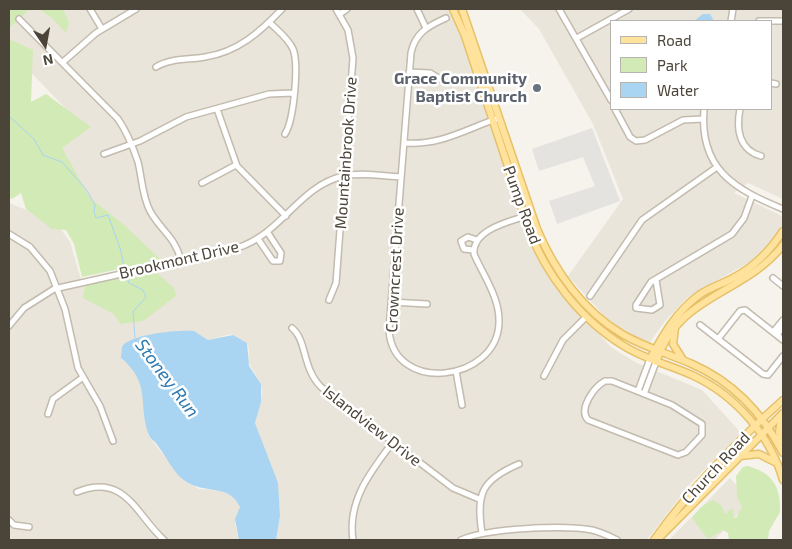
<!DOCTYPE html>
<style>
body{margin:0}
#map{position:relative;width:792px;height:549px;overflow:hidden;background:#f6f3ec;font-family:"Exo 2",sans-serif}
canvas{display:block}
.frame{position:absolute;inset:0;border:10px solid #4b4439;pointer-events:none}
.legend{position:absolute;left:610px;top:20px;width:162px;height:90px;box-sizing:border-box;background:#fff;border:1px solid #b7b4b0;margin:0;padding:6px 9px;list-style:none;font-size:15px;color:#4b4439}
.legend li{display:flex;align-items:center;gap:10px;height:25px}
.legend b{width:25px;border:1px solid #b7b4b0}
.north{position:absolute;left:20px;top:20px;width:50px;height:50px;-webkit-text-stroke:4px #fff;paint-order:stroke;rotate:168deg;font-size:14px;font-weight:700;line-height:20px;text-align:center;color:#4b4439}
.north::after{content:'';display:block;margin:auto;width:18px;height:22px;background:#4b4439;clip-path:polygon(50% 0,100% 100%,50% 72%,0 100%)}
</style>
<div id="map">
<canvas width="792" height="549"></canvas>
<div class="frame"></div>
<ul class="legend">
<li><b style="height:6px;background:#ffe39c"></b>Road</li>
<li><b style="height:14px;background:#d2eab5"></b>Park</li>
<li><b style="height:14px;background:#a9d4f2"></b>Water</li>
</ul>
<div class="north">N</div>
</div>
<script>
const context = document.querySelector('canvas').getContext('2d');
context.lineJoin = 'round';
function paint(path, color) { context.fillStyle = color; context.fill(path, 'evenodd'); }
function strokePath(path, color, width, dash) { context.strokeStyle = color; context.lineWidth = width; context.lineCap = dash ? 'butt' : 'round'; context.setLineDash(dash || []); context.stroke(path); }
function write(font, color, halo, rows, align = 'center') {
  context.font = font + ' "Exo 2",sans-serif'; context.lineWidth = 5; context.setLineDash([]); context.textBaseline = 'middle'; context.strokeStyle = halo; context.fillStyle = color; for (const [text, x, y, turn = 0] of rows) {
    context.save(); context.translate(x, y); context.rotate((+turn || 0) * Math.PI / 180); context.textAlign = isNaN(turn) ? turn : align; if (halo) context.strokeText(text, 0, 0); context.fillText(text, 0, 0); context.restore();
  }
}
paint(new Path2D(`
 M27,9H449L469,56L524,227L540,264L564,297L612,348L637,363L702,390L741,433L690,484L647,540H276L280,516L278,488L255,423L262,393L261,384L248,362L249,349L247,343L231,334L208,340L197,333L138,338L127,342L122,359L136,372L142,388L148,435L183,480L199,489L220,490L234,496L240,507L235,523L239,540H9V203L55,221L70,242L83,286L181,265L176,257L120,270L106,211L85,212L47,143L75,118L9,50V25Z
 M520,9H783V199L748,183L734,193L780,215L783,217V224L774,238L751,261L687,298L666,320L650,342L639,339L607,319L568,276L623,199L593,124L539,29ZM611,21H771V109H611Z
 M730,478L750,500L715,540H669Z`), '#eae5da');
paint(new Path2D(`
 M10,9H30L9,28Z
 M39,9H63L69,23L66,33L52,18Z
 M9,39L33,50L31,102L46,94L91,127L62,148L90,198L123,224L161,260L82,277L74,244L66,230L52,229L26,209L21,193L12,199L9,197Z
 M153,270L174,288L176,296L143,321L120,324L114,314L83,298L85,285Z
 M748,466C772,473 781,486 780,512L769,531L768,540H729L728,533L723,530L708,539L692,518L701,507L713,500L722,506L724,513L727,514L729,510L733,509V517L736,518L742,507L737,497L736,476L743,467Z`), '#d2eab5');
paint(new Path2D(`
 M592,128L620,201L557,224L549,201L595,186L583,157L539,171L532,149Z`), '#e5e3e0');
paint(new Path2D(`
 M703,14H710L714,21H694Z
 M194,331L208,340L233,335L247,343L249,366L261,384V402L255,423L278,483L280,516L276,540H239L235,519L240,507C227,480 201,498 179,476C170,466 164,453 155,442C152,440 149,437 148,433C138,402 151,383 121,358L122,347C130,334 177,330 194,331Z`), '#a9d4f2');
strokePath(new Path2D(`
 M9,116L34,139L43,155L62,162L86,189L95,205L94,212L96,218L108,215L120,248L125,271
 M126,274L129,283L143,290L146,297L133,312L135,338`), '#a9d4f2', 1);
const minor = new Path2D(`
 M90,9L102,29
 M417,9L426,28
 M559,9L611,100
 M340,14L347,9
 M446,18C428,26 415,33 411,53L389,330C393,395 498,382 499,322C500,298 483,275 474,254C472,230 508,222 526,216
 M19,19L118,119C127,132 133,147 138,162C142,178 142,196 150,211C161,231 174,235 181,260
 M731,21L733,9
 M759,21H783
 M269,22C277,30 288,38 293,49C299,64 294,120 285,134
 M577,38L629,9
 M63,62L96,33L136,9
 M156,67C170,58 189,60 205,57C238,52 260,32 282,9
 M409,72L430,73L440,79
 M771,83L776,84
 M217,109L237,166L286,216
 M615,109L630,137L636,141L645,140L683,120L703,119
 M704,109C699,169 734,189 783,209
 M740,109C736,129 739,150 761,156
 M404,143C439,146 464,130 496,119
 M104,154L140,141L186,117L269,94L293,93
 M202,183L236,165
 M9,234L30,247L50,271L65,309L78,368L100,406L113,441
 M258,239L273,261H280L281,253L268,233
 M473,250L464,249L461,241L468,237L477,240
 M773,278L783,286
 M656,280L660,305L652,310L636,308V305L651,282L732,234L744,218L752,196
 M590,296L642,220L717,167
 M329,300L336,283L353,58L348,30L336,9
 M391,302L427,304
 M700,325L763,374L768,375L783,356
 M9,326L24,308L54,289L237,248C283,233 298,187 343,176C362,172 382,176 401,177
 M292,328C307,340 302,368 321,387L453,488L479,499
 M773,332L783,320
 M777,335L783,327
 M718,339L740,311L745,310L783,340
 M456,371L462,405
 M544,376L563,340L586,317
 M605,381H612L672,405L702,424V435L686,452L678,455L588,420C578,409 594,387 605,381Z
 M638,391L650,359
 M644,394L656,362
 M48,414L53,399L82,378
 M77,492C125,472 136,515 164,540
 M9,520L14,525L29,527
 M482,533C476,494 481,480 519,464
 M353,540C347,501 371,471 393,442
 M461,540C486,528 565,525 592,530C601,532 609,536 617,540`);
const major = new Path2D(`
 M453,9L465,36L528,227C545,274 581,320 624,346C646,360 671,365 694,376C736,396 770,435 783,480
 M462,9L537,229C554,270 583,311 622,334C644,347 669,354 692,364C733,382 763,414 783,453
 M675,328L673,344L683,360
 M650,359C663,335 676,312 699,295C709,288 722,284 733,278C754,267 770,251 783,231
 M656,362C679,293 743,296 783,245
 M782,445L779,432L782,414
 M740,456L759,454L775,462
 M659,538L783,413
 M654,540C688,492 739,439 783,400`);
strokePath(minor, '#c2bbae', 8);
strokePath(major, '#e6c16a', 9);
strokePath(minor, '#fff', 5);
strokePath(major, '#ffe39c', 6);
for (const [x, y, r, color] of [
 [537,88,5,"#6b7280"]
]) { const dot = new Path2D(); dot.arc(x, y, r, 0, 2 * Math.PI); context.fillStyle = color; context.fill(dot); strokePath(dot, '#fff', 2); }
write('bold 16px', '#5b616d', '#fff', [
 ["Grace Community",527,79],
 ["Baptist Church",527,97]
], 'right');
write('16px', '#4b4439', '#fff', [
 ["Mountainbrook Drive",346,153,-86],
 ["Pump Road",522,205,70],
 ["Brookmont Drive",179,260,-13],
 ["Crowncrest Drive",395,270,-87],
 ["Islandview Drive",372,426,38],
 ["Church Road",716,468,-47]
]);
write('italic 18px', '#2e7ab2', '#fff', [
 ["Stoney Run",167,378,53]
]);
</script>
